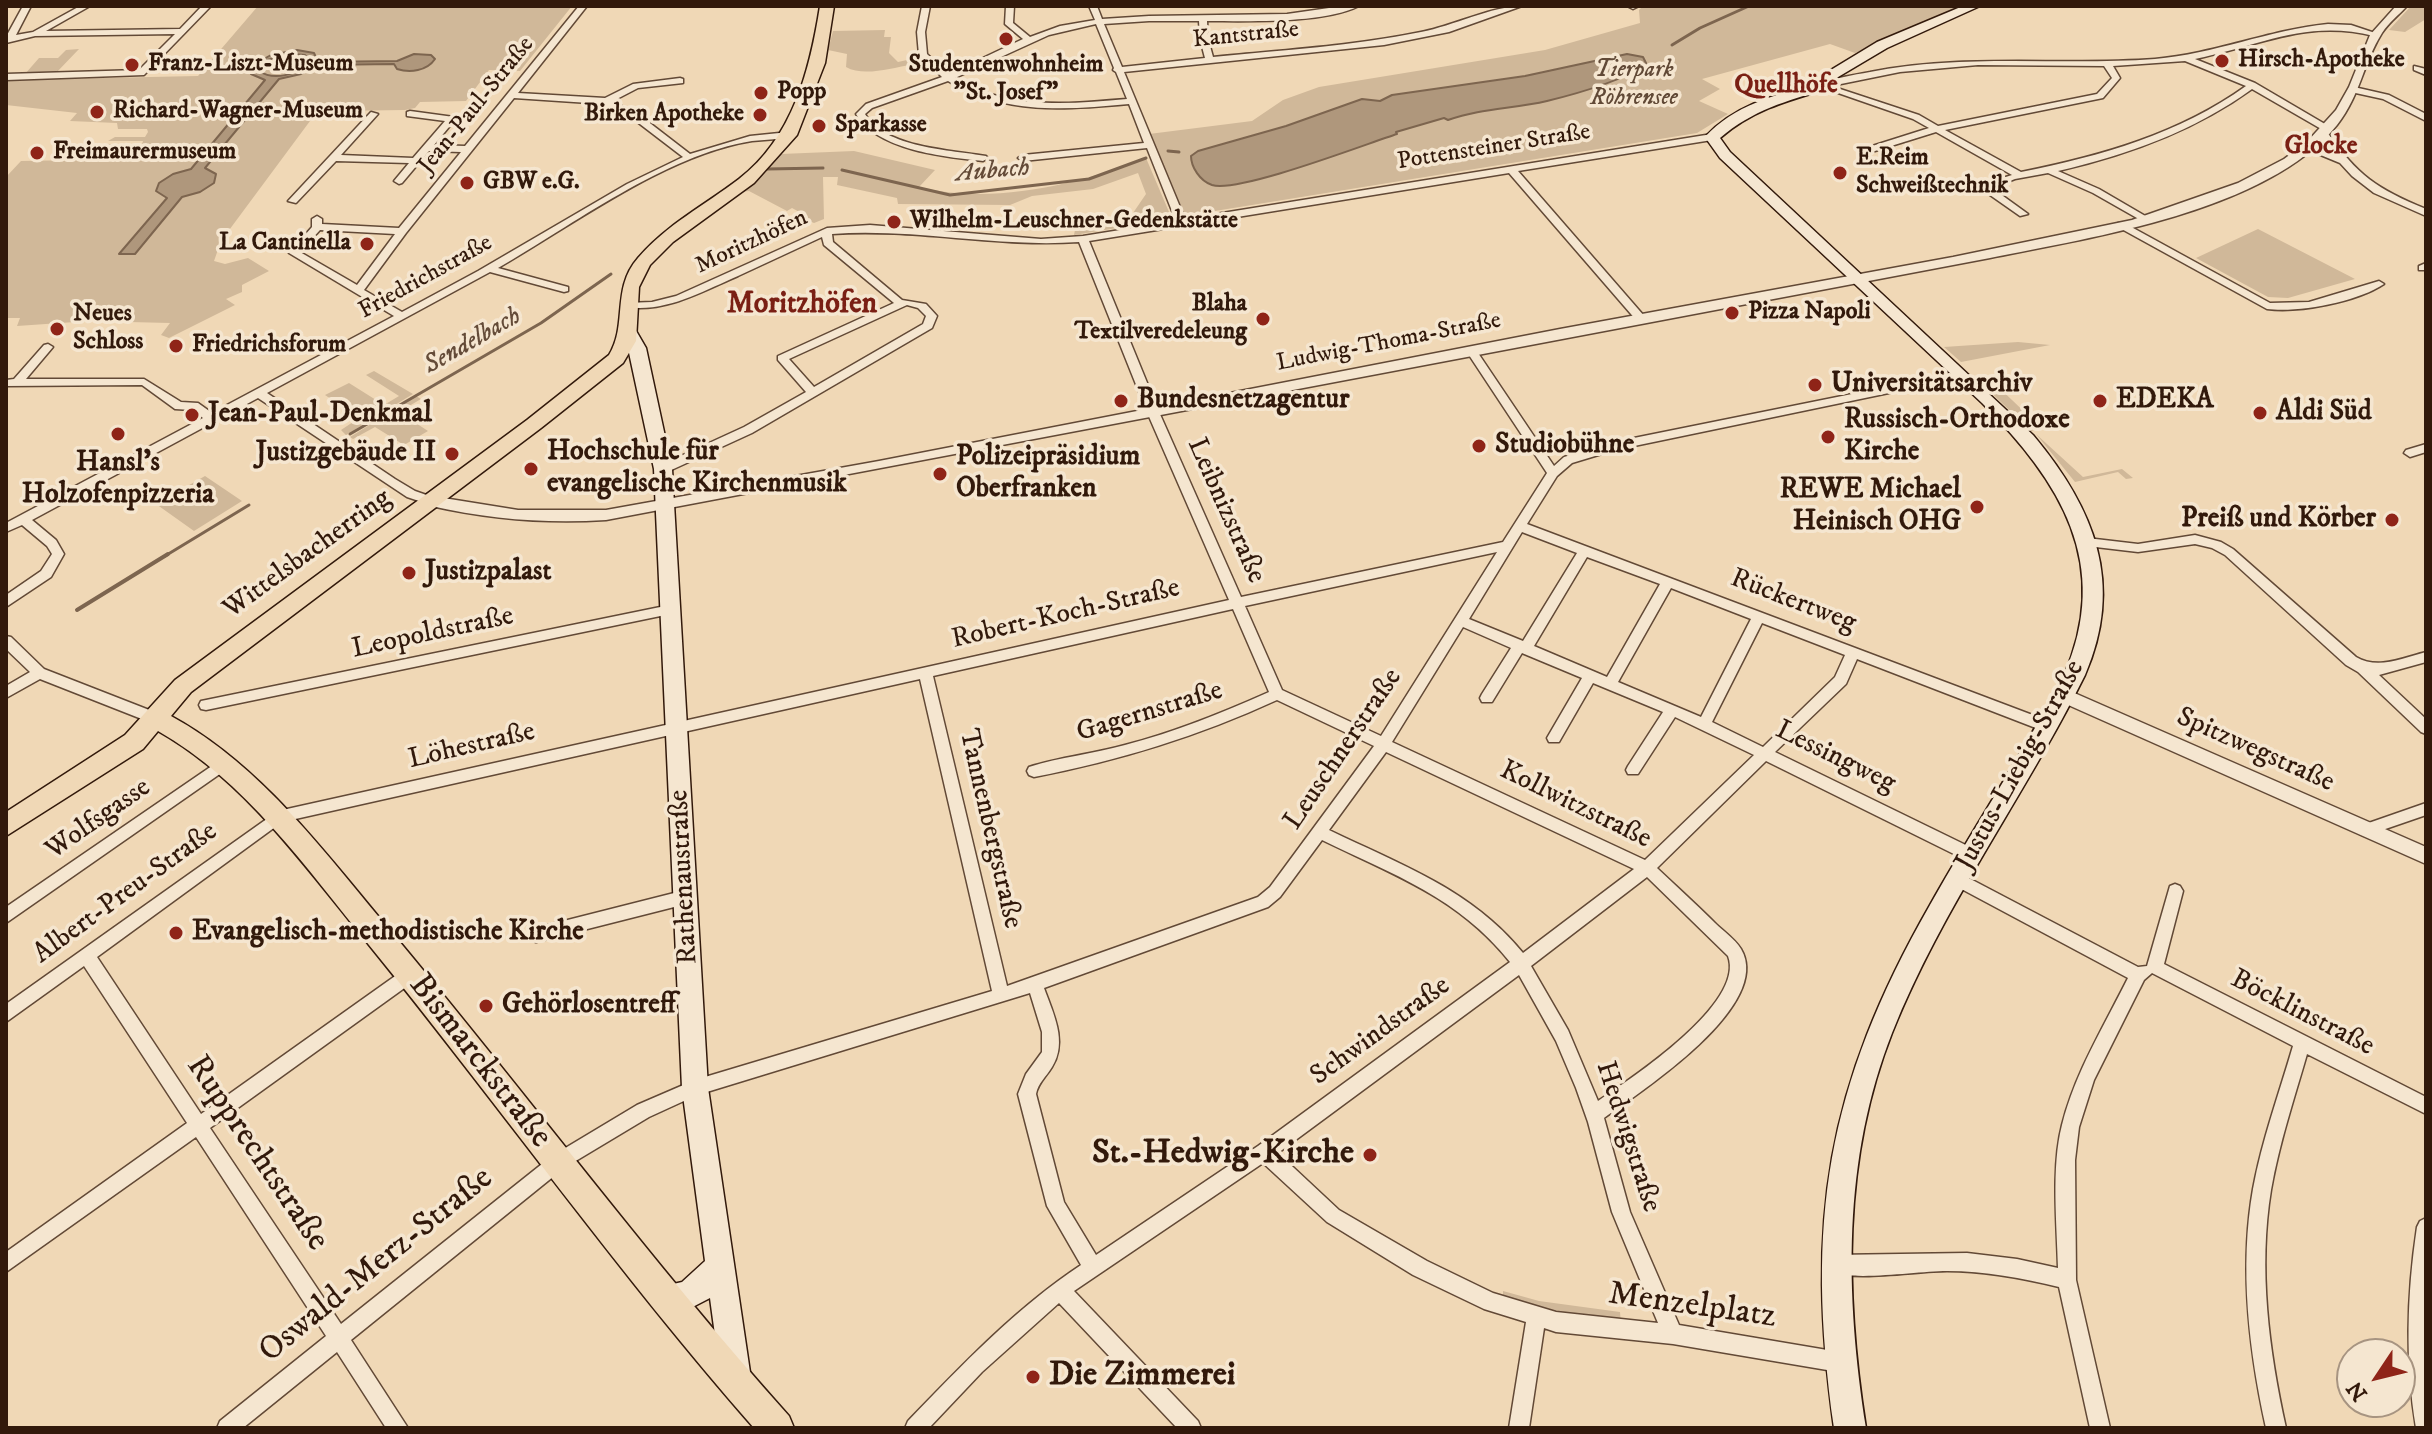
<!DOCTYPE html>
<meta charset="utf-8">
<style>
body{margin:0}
#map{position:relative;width:2432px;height:1434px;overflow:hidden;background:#f0d8b6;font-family:"IM FELL DW Pica",serif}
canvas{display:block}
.frame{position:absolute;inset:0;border:8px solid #32190b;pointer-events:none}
.north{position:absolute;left:2336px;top:1338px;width:80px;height:80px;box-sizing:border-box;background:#f5e6d0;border:2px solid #a79481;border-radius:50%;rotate:235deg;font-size:22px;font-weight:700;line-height:32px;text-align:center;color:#32190b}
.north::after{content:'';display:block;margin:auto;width:28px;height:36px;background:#8f2418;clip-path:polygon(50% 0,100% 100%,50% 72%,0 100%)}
</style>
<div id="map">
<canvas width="2432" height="1434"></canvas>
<div class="frame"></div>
<div class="north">N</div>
</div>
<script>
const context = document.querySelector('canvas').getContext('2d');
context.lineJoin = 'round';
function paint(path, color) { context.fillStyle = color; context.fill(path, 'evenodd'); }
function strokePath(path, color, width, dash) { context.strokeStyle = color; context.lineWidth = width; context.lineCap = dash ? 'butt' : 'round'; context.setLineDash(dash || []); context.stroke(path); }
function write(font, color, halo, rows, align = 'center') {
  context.font = font + ' "IM FELL DW Pica",serif'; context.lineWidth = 7; context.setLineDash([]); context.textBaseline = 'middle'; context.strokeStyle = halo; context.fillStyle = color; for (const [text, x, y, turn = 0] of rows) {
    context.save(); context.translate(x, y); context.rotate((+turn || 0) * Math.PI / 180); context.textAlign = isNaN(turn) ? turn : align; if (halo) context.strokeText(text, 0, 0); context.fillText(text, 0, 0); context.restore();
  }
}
paint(new Path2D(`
 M258,6H572L520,71L489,70L466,101L420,102L415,108L405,110L332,111L310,121L221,241L214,261L225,264L248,258L269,271L242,285V292L226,299L235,305L169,338L161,335L170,323L89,321L17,326L20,318H6V177L21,161L80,160L93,144H142L143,141H108L115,137H145L148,132L147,129H118L117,123L70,121L77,113L6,105V80L198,76Z
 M1643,6H1967L1855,53L1830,44L1702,79L1720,89L1699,101L1728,114L1697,133L1184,216L1149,134L1252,121L1283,100L1319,87L1545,50L1640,23L1639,10Z
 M2411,6H2426V19L2405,32L2389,30Z
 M885,30L884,37H891L889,53L898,62L907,60L910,65C892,68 863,77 846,67L847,54L828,50L833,31Z
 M79,49L56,73L25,74L39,58H58L66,50Z
 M854,151L935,170L919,187C991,205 1078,185 1146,158L1172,219L1074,235L1076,225C1097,222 1113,214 1133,213L1146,194L1138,173L1093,189L1032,196L1010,205L898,204L897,198L837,185L838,177H823L824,219L814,223L800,217L803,214L792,208L787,211L749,191L740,192L781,154Z
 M2258,229L2355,279L2288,298L2268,297L2196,258Z
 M2018,342L2050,345L1961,362L1944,347Z
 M374,371L413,394L346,435L341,430L359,418L325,395L349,383L384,405L399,396L366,375Z
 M1987,376L2037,424L2034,425L2038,429L2031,431L1976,378Z
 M416,396L421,399L399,412L428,431L404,445L375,427L353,439L350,437Z
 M2036,434L2083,477L2122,469L2133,478L2126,479L2118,472L2075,482Z
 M205,476L242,501L194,531L156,504Z
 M1503,1291L1539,1301L1620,1312L1621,1324L1541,1311L1503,1300Z`), '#d0b899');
const water = new Path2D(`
 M297,50L314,53L318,62L397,61L414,54L431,55L435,59C427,71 410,73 397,69L394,64L316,65L301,74L279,79L205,168L216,174L214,183L200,192L182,197L135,254H119L167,198L156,191L159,183L173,174L191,169L265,80L251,74L253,65L271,55ZM292,54L305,55L309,62C297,75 274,81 259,71L267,60Z
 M1627,54L1643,57L1647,65C1618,82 1580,93 1547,101C1513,109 1481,108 1448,120L1444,118L1396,132L1397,134C1363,145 1239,193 1212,185C1200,181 1191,167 1191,156L1198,151L1286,126L1362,99L1380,101L1392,95L1525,76Z`);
paint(water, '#af977c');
strokePath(water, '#7d654f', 2);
strokePath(new Path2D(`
 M1672,45L1700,28L1749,6
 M1168,151L1179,152
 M767,169L823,168
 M842,170L950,195L1089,179L1146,158
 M350,434L541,323L611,274
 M165,556L249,505`), '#7d654f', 3);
strokePath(new Path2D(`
 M77,610L168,554`), '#7d654f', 4);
const minor = new Path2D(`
 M23,6H31L16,35L33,32L80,6H90L46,31L180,29L202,6H211L144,75L6,80V74L139,70L175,34L35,36L6,43V37Z
 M579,6H587L518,93L605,98L633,84L680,78L683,79V83L638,88L613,101L642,117L690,154L750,136L789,132L794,135L789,138C777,139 764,140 752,141C665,155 573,225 498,268L568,287V291L564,292L490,272L267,393L395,479L415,491L435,498L437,501L435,504L431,505L407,497L258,398L32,520L56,540L64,554L51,577L6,607V595L41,571L52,554L47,546L22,525L6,532V523L203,418L192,410L175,409L142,385L6,386V380L14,379L44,345L48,344L53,347L26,379H144L181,402L198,403L212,413L394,316L289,253L312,227V219L317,216L322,219V224L399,228L461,152L429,151L402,183L399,184L394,181L409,163L336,161L296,203L288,201L371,112L378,114L341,155L413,158L445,121L407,116V112L410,111L454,117V121L434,145L465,146ZM514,98L604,104L636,121L683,157L627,184L478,271L402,312L364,290L406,233ZM320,230L395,234L357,285L300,252Z
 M922,6H930L925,32L927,54L949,74L1023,39L1005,24L1006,6H1014L1013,23L1030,37L1060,26L1095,20L1089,6H1097L1102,19L1149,16L1287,14L1343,6H1359C1323,24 1248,21 1207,21L1208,39L1213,57C1283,50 1353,46 1421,32C1453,26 1492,6 1522,6L1449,32L1384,45L1124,72L1185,219L1712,134L1717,137L1712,140L1518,171L1645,317V321H1637L1509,173L1089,241L1159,412L1241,597L1503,542L1547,473L1467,352L1468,350H1476L1554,466L1564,457L1614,442L1961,372L1965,373L1967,375L1961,378L1615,450L1572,463L1557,476L1527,524L2051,722L2053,726L2051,730H2041L1857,659L1846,684L1775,752L1978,851L1981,856L1978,861L1973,862L1968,861L1766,761L1657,868C1676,886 1696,904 1715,923C1723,931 1735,939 1741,949C1774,1005 1642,1091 1604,1118L1630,1212L1679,1325L1839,1352L1846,1355L1849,1362L1846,1369L1839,1372L1673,1344L1556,1332L1544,1328L1529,1428H1509L1526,1322L1484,1309L1413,1275L1327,1222L1263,1163L1074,1291L1198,1421L1201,1428H1177L1059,1303L982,1372L929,1428H905L908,1421C962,1365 1016,1308 1081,1265L1047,1206L1018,1094L1026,1074L1042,1052V1032L1030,993L697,1095L649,1117L564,1168L351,1340L408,1428H386L337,1352L243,1428H217L220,1421L326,1336L196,1137L6,1272V1252L187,1123L84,966L6,1022V1004L278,811L1229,600L1147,412L1079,242C997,248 915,228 832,234L833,242L902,300L926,304L937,316L932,328L752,433L667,472L663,473L657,469L659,466L744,427L806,392L778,360V356L894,303L824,245L822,237C794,250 766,263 738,276C703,291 666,313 626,307V303L652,302L676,296L827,228L870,225L1041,239L1083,236L1176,221L1147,148L1023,161L1018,158L1023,155L1144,143L1129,104C1067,110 1003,115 948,81L872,108L865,114C884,148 952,150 986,156L988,158L983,161C944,157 877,150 856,114L866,104L942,77L919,55L917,32ZM1149,21H1199L1200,39L1205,58L1122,67L1104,24ZM1096,24L1114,68L1113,70L1116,72L1127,99C1068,104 1007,110 955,78L1049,35ZM907,305L918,308L926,316L923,324L814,387L789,359ZM1522,532L1577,553L1523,641L1469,619ZM1497,552L1381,736L1282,690L1245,606ZM1587,557L1660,584L1607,677L1534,646ZM1671,588L1751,619L1701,717L1618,682ZM1233,609L1269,692C1222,713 1175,732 1125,745C1093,754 1060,757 1029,767L1027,771L1029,775L1034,777C1118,761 1199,736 1277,700L1374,746L1270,887L1258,897L1007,986L933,676ZM1762,623L1845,655L1835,677L1763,747L1712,722ZM1463,627L1511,648L1482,694L1480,698L1482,702H1492L1522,653L1582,678L1547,738L1549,742H1559L1593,683L1663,712L1628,766L1626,770L1628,774H1638L1675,717L1754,755L1645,860L1392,742ZM920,679L992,991L695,1080L637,1105L552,1156L341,1324L210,1128L417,979L419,974L417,969L411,967L405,969L201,1114L97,957L282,822ZM1386,752L1634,869L1523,953C1471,889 1401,865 1329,830ZM1322,840C1394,875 1458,897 1510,962L1258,1146L1096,1255L1064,1202L1036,1094C1038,1083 1046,1077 1052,1067C1068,1042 1053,1013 1044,988L1268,907L1280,897ZM1647,877L1728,956C1746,1003 1632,1078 1598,1101L1568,1030L1531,966ZM1519,975L1556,1041L1576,1088L1588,1122L1612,1212L1658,1323L1556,1312L1493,1293L1427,1261L1339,1210L1278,1153Z
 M1627,6H1636L1637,7L1633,9Z
 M2328,24L2351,25L2378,34L2374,36C2306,19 2260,46 2195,59L2255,83L2330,127V131L2327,132C2357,175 2377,189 2426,209V216L2374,193L2352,176L2340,163L2306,149V145L2309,144L2333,153L2318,133L2323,130L2252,89C2194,131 2128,155 2058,171L2099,189L2147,217V221L2144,222L2093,193L2048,173L2015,179L1992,188L2028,214L2020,216L1980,188L1990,182L2012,175L1936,132L1875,151H1869V147L1929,128L1913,119L1818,86C1832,78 1853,75 1870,72C1965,53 2060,66 2155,59C2214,54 2269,30 2328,24ZM2185,61L2246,86C2179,134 2101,156 2021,172L1945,130L2103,98L2120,78L2113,66ZM1978,65L2104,66L2112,78L2097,94L1938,126L1919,115L1831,86L1900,72Z
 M2414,66L2426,69V75L2414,70Z
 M2354,87L2389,95L2426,114V121L2383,99L2351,92L2350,90Z
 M2118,223H2124L2270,303L2309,302L2379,281L2384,284C2357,302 2299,313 2267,309L2118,227Z
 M2426,263V270H2419V266Z
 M2426,444V452L2410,457L2404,453L2406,450Z
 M2195,535L2221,542L2233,549L2356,657C2378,670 2402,658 2426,652V662L2379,675L2426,719V734L2421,732L2358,672L2346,665L2225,555L2212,548L2195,544L2138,552L2087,546L2081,542L2087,538L2138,544Z
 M670,605L675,607L677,610L675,613L206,710L201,709L199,705L201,701L206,700Z
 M6,636L11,637L44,669L162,715L164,719L162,723H152L40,679L6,698V686L30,672L6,649Z
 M222,759L227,761L229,765L227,769L6,923V907Z
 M2426,803V815L2365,836L2360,834L2358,830L2360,826Z
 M1959,873L2138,967L2147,966L2170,886L2175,884L2180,886L2183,891L2164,964L2426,1097V1114L2307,1054C2294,1099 2279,1144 2271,1190C2258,1269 2269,1351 2286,1428H2266C2249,1351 2239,1268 2253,1189C2262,1140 2279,1094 2293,1046L2152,973L2144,980L2094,1080L2079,1127L2075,1160L2076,1280L2110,1428H2090L2059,1287C2022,1278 1985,1271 1947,1271C1916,1271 1854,1282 1827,1271L1825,1264L1827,1257L1834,1255L1967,1253L2017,1259L2058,1268C2057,1225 2051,1167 2062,1125C2075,1073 2104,1026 2128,978L1954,885L1951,880L1954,875Z
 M686,890L691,892L694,897L691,902L686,904L536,942L530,940L528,935L530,930L536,928Z
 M2426,1218V1428H2416C2405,1362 2407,1293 2417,1227L2420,1221Z`);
const tertiary = new Path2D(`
 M2396,6H2407C2399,15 2389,22 2382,33C2363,63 2361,94 2337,125C2267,211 2094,237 1990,258L606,520C546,524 489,519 431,506L423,501L431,496L518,510H606L879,461L1560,329L1953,257L2132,220L2238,183L2284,159L2307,142L2336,110L2349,87L2370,35Z
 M2063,688L2426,847V864L2057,700L2054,695L2057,690Z`);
const secondary = new Path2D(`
 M1963,6H1980L1887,48L1828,83L1827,89C1786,101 1753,110 1720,138L1730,152L2033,435C2094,508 2125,583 2085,675C2025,796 1942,907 1892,1033C1842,1160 1845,1295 1866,1428H1834C1805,1222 1826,1087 1930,905C1973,828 2023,754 2064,675C2113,564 2060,481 1982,403L1720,158L1705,137C1734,105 1775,95 1815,84L1816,79L1877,42Z
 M629,328L635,329L646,348L672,469L708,1088L751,1379L747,1390L736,1394L725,1390L721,1379L710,1298L683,1312L666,1313L656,1308L651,1298L656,1288L682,1282L705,1261L682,1088L654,469L628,348L621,333Z`);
const primary = new Path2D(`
 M820,6H834L825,63L797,135L754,183L673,242L650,265L639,287L636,341L623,363L541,428L191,692L171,716C263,766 327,856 394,935C527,1094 650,1261 789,1416L794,1428H754C618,1273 499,1105 369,945C307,869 245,780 158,731L143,749L6,836V812L125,735L175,680L527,420L609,355C628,324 611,289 638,258C666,225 705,205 739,179C793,137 810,70 820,6Z`);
strokePath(minor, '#624936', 3);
strokePath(tertiary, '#624936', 3);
strokePath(secondary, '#32190b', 3);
strokePath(primary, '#32190b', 3);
paint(minor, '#f5e6d0');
paint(tertiary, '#f5e6d0');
paint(secondary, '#f5e6d0');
paint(primary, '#f0d8b6');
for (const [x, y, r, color] of [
 [1006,39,8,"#8f2418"],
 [2222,61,8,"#8f2418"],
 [132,65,8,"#8f2418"],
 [761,93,8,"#8f2418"],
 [97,112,8,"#8f2418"],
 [760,115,8,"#8f2418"],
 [819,126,8,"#8f2418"],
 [37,153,8,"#8f2418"],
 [1840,173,8,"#8f2418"],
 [467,183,8,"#8f2418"],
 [894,222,8,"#8f2418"],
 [367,244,8,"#8f2418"],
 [1732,313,8,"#8f2418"],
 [1263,319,8,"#8f2418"],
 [57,329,8,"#8f2418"],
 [176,346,8,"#8f2418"],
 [1815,385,8,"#8f2418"],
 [1121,401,8,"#8f2418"],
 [2100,401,8,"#8f2418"],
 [2260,413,8,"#8f2418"],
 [192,415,8,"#8f2418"],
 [118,434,8,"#8f2418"],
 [1828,437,8,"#8f2418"],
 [1479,446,8,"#8f2418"],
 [452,454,8,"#8f2418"],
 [531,469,8,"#8f2418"],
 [940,474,8,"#8f2418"],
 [1977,507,8,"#8f2418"],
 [2392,520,8,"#8f2418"],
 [409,573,8,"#8f2418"],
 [176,933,8,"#8f2418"],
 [486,1006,8,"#8f2418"],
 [1370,1155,8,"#8f2418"],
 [1033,1377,8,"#8f2418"]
]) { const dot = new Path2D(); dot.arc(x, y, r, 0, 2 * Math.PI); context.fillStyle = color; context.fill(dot); strokePath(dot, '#f5e6d0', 3); }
write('24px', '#32190b', '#f5e6d0', [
 ["Kantstraße",1246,36,-6],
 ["Jean-Paul-Straße",477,106,-51],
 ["Pottensteiner Straße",1494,148,-9],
 ["Moritzhöfen",752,243,-25],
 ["Friedrichstraße",426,278,-29],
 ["Ludwig-Thoma-Straße",1389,343,-11]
]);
write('bold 24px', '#32190b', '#f5e6d0', [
 ["Hirsch-Apotheke",2238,61],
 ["Franz-Liszt-Museum",148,65],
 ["Studentenwohnheim",1006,66,"center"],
 ["\"St. Josef\"",1006,94,"center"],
 ["Popp",777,93],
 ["Richard-Wagner-Museum",113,112],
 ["Birken Apotheke",744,115,"right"],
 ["Sparkasse",835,126],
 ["Freimaurermuseum",53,153],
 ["E.Reim",1856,159],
 ["Schweißtechnik",1856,187],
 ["GBW e.G.",483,183],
 ["Wilhelm-Leuschner-Gedenkstätte",910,222],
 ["La Cantinella",351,244,"right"],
 ["Blaha",1247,305,"right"],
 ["Textilveredeleung",1247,333,"right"],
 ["Pizza Napoli",1748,313],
 ["Neues",73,315],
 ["Schloss",73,343],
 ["Friedrichsforum",192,346]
], 'left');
write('italic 24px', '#614936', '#f5e6d0', [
 ["Tierpark",1634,71],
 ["Röhrensee",1634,99]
]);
write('bold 26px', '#7a1f14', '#f5e6d0', [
 ["Quellhöfe",1786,87]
]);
write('bold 26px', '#7a1f14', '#f5e6d0', [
 ["Glocke",2321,148]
]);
write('italic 26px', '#644b38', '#f5e6d0', [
 ["Aubach",993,172,-5],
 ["Sendelbach",473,342,-30]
]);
write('bold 28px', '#32190b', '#f5e6d0', [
 ["Universitätsarchiv",1831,385],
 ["Bundesnetzagentur",1137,401],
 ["EDEKA",2116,401],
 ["Aldi Süd",2276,413],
 ["Jean-Paul-Denkmal",208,415],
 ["Russisch-Orthodoxe",1844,421],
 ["Kirche",1844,453],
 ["Studiobühne",1495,446],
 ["Hochschule für",547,453],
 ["evangelische Kirchenmusik",547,485],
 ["Justizgebäude II",436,454,"right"],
 ["Polizeipräsidium",956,458],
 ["Oberfranken",956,490],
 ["Hansl's",118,464,"center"],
 ["Holzofenpizzeria",118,496,"center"],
 ["REWE Michael",1961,491,"right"],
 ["Heinisch OHG",1961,523,"right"],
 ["Preiß und Körber",2376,520,"right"],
 ["Justizpalast",425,573],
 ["Evangelisch-methodistische Kirche",192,933],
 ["Gehörlosentreff",502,1006]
], 'left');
write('28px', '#32190b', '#f5e6d0', [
 ["Leibnizstraße",1225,511,66],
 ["Wittelsbacherring",308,555,-36],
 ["Rückertweg",1793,602,21],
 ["Robert-Koch-Straße",1066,615,-13],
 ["Leopoldstraße",433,634,-12],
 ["Gagernstraße",1150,713,-17],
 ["Löhestraße",472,747,-13],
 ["Leuschnerstraße",1344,750,-56],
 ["Spitzwegstraße",2255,751,24],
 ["Lessingweg",1835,758,26],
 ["Justus-Liebig-Straße",2021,766,-61],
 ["Kollwitzstraße",1575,806,26],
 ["Wolfsgasse",99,820,-35],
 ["Tannenbergstraße",989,829,77],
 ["Rathenaustraße",685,877,-93],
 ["Albert-Preu-Straße",126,894,-36],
 ["Böcklinstraße",2302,1014,27],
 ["Schwindstraße",1381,1032,-36],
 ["Hedwigstraße",1627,1137,72]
]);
write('bold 30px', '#7a1f14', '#f5e6d0', [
 ["Moritzhöfen",802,306]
]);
write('34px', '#32190b', '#f5e6d0', [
 ["Bismarckstraße",479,1062,52],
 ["Rupprechtstraße",256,1154,56],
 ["Oswald-Merz-Straße",377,1266,-39],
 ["Menzelplatz",1692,1307,8]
]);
write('bold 34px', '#32190b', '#f5e6d0', [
 ["St.-Hedwig-Kirche",1354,1155],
 ["Die Zimmerei",1049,1377,"left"]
], 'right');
</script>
